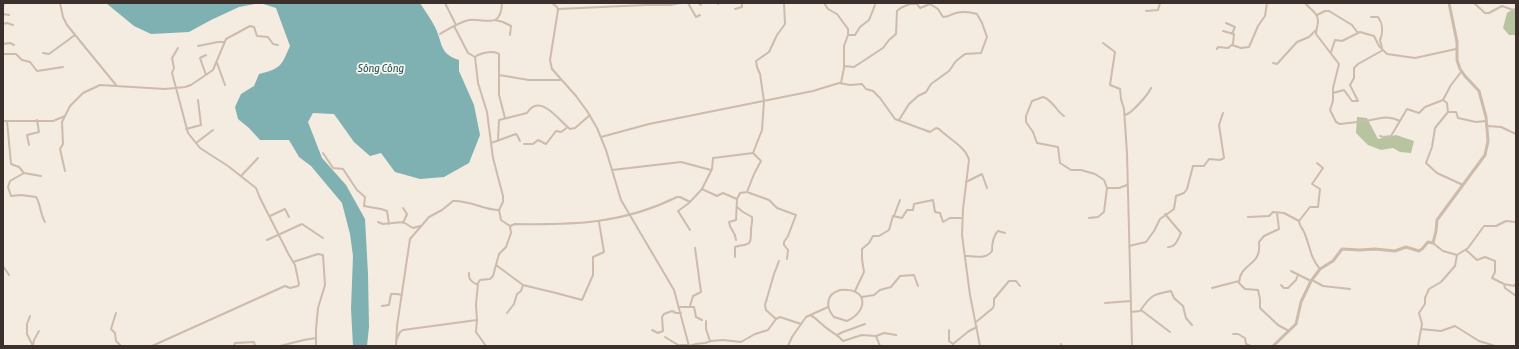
<!DOCTYPE html>
<meta charset="utf-8">
<style>
body{margin:0}
#map{position:relative;width:1519px;height:349px;overflow:hidden;background:#f4ebe1;font-family:"Asap Condensed",sans-serif}
canvas{display:block}
.frame{position:absolute;inset:0;border:4px solid #3b302b;pointer-events:none}
</style>
<div id="map">
<canvas width="1519" height="349"></canvas>
<div class="frame"></div>
</div>
<script>
const context = document.querySelector('canvas').getContext('2d');
context.lineJoin = 'round';
function paint(path, color) { context.fillStyle = color; context.fill(path, 'evenodd'); }
function strokePath(path, color, width, dash) { context.strokeStyle = color; context.lineWidth = width; context.lineCap = dash ? 'butt' : 'round'; context.setLineDash(dash || []); context.stroke(path); }
function write(font, color, halo, rows, align = 'center') {
  context.font = font + ' "Asap Condensed",sans-serif'; context.lineWidth = 3.5; context.setLineDash([]); context.textBaseline = 'middle'; context.strokeStyle = halo; context.fillStyle = color; for (const [text, x, y, turn = 0] of rows) {
    context.save(); context.translate(x, y); context.rotate((+turn || 0) * Math.PI / 180); context.textAlign = isNaN(turn) ? turn : align; if (halo) context.strokeText(text, 0, 0); context.fillText(text, 0, 0); context.restore();
  }
}
paint(new Path2D(`
 M1516,7V35H1509L1503,28L1507,13Z
 M1357,117L1367,118L1378,139L1396,135L1414,141L1411,153L1400,152L1393,148L1381,150L1368,145L1356,133Z`), '#b8c4a0');
paint(new Path2D(`
 M106,3H420C425,11 431,19 435,27C443,43 439,54 459,60V71L474,105L480,135L469,163L444,177L420,179L395,172L381,153L370,156L354,142L334,114L313,113L308,122L322,158L346,185L365,219L368,274L369,327L367,346H353L351,309L353,256L350,234L342,203L311,166L299,157L289,140H260L249,128L238,119L235,107L241,94L254,86L259,74C282,68 281,66 290,46L276,8L260,3L239,7L211,20L189,32L151,34L134,26Z`), '#7fb0b2');
strokePath(new Path2D(`
 M60,3L63,17L67,25L116,85
 M445,3L456,25
 M552,3L557,7L558,10L550,60L552,69L576,96L587,111L597,128L606,150L621,200L674,290L689,346L696,344L705,343L711,341L723,340L741,342L755,334L768,330L776,319L780,317L801,324
 M688,3L696,17L700,15
 M698,3L701,5
 M824,3L828,9L837,14L848,29V35L844,46V68L841,83
 M1305,3C1310,9 1318,13 1318,21C1318,26 1316,29 1316,34L1339,64L1333,88V101L1330,110L1336,122L1340,124C1349,123 1357,122 1366,121C1379,119 1387,114 1400,121
 M1474,3L1485,13H1489L1502,6L1516,11
 M718,4V3
 M3,7L4,3
 M558,9L645,5H670L681,3
 M735,9L742,7V3
 M1146,11L1158,10L1160,3
 M3,14L9,15
 M1317,15L1325,11H1329L1352,25L1358,33
 M1371,17H1378C1383,24 1383,33 1380,40L1382,48
 M495,20L503,22L511,26L510,35
 M1226,23L1235,27L1232,34
 M3,24L7,23L13,25
 M454,26L468,53L475,57
 M440,34C449,29 459,22 469,20C485,18 501,30 502,3
 M848,35H855L860,27L869,20L875,5
 M1103,43L1115,52L1110,85L1120,89L1121,99L1124,109L1127,153L1132,346
 M3,44L10,43L14,45
 M1232,45L1241,48L1249,47L1258,26L1265,16L1267,3
 M198,46L218,42H225
 M1217,49L1218,47L1228,48L1233,44L1234,34L1223,31
 M1331,52L1335,40L1342,41L1360,32L1374,36L1379,46L1387,54L1415,58L1456,49
 M43,53L49,54L75,35
 M3,54H16L22,60L30,62L37,71L63,67
 M217,63L225,85
 M1273,63L1277,64L1297,42L1309,37L1316,30
 M844,66L854,67L883,48L889,40L896,34L897,11C902,6 911,3 917,4L920,8L930,4L938,9L943,17C949,17 951,14 956,13C964,11 970,12 977,14L982,23L987,37L981,53L965,54L956,61L949,71L931,84L926,92L918,96L909,104L899,120
 M206,75L200,58L206,55
 M499,75L529,80H562
 M1333,93L1344,90L1352,101H1358L1350,85L1354,78V68L1358,64L1383,50
 M1443,100L1447,103L1448,112H1456L1458,118L1476,122L1486,121
 M1448,112L1435,128L1432,147L1426,163L1437,173L1463,185
 M1125,115C1131,114 1148,95 1151,88
 M1064,116C1056,111 1053,100 1043,97L1032,101L1026,116V122L1033,132L1037,143L1058,147L1060,163L1071,170H1081L1095,174L1104,180L1107,188L1104,212L1098,217L1089,218
 M3,121H53L65,116L70,106L83,93L100,85L165,89L185,87L191,85L213,70L226,39L250,26L254,27L257,36L268,37L273,44L278,45
 M7,121L11,164L19,167L24,173
 M1487,126L1501,127L1516,134
 M186,129L201,125L198,100
 M1380,136L1383,137L1391,136L1407,109L1419,113L1425,107L1443,100L1451,85L1461,72
 M601,137L649,124L813,91L839,83L850,85L862,84L866,89L873,91L880,98L895,119L930,132L936,128L939,129C948,138 966,147 969,160L963,209L962,235L970,295L980,346
 M498,141L499,120L527,113C540,92 559,121 570,129L575,128L590,115
 M196,143L213,130
 M491,143L516,134L517,135L520,141
 M524,144H533L538,140L546,144L556,131L561,132L568,127
 M29,145L27,135L39,132L37,120
 M323,153L333,168L343,169L357,190L365,197L364,206L381,209L387,211L389,224
 M753,153L762,130L764,101L760,74L757,67L756,61L769,52L777,35L785,24L784,3
 M1317,163L1323,168L1312,184L1320,189L1318,207H1310L1299,221C1299,226 1302,227 1304,232C1310,245 1310,258 1320,269
 M612,170L681,162L711,170
 M65,171L60,149L63,144L62,122L65,116
 M41,176L24,173L10,181L8,187L11,196L21,195L36,197C41,205 40,214 45,222
 M241,176L258,158
 M966,182L982,174L987,188
 M1107,188H1119L1127,185
 M702,189L717,196L723,193L737,199
 M747,192L754,174L761,161L753,153
 M403,208L407,214L403,223
 M1277,213L1279,229L1264,236L1259,242C1262,267 1240,262 1239,283L1245,289L1258,290L1260,299V308L1278,325L1289,331
 M1165,214L1181,233C1178,239 1176,247 1168,247
 M270,216L285,209L289,217
 M894,216L900,200
 M1248,217L1269,216L1273,212L1284,213L1299,221
 M378,222L383,224L403,222L413,228L420,226
 M510,226L515,224C573,225 623,224 677,197H680L690,202
 M690,230L678,211L689,203L702,189L712,169L713,158L753,153
 M267,240L302,224L323,238
 M736,240C735,230 730,231 729,222L736,220L737,199L740,193L747,192L769,200L777,208L796,215L788,236L784,242V245L788,250L787,259
 M1433,243L1443,251L1457,255L1468,248L1484,226H1496L1506,221L1516,222
 M1129,246L1146,242L1154,231L1160,219L1174,209L1176,196L1184,193L1187,189L1193,166H1204L1209,159L1220,160L1224,158L1219,125L1223,113
 M1466,250L1477,260L1485,257L1495,261V272L1492,278L1504,284L1505,288L1516,296
 M965,256C975,255 984,261 992,251C992,244 993,236 998,231L1005,233
 M735,257V247C750,243 751,247 751,230C751,225 753,222 752,217L743,212L737,207
 M293,262L318,254L323,255L325,285L318,308L316,329V346
 M496,265L523,285L556,293L582,300L593,275V257L604,252L599,222
 M3,266L9,275
 M1291,271L1311,281
 M469,273C468,279 473,283 478,285
 M1312,280L1323,286L1350,289
 M1504,284L1514,286L1516,283
 M1281,285L1284,288H1288L1296,280L1298,275
 M1212,288L1239,281
 M840,290C868,287 869,311 847,321L834,317C825,307 826,294 840,290Z
 M855,291L864,272L862,259V249L869,243L873,236H879L889,230L893,216L902,218L907,210H913L914,204L933,200L935,212L940,213L943,222L950,218H962
 M862,297L874,295L880,290L891,287L900,276L914,275L918,286
 M1105,303L1131,301
 M382,306L389,305L391,294H397L402,295
 M690,306L693,296L701,292L695,248
 M679,307H694L696,317L702,320
 M1141,310L1170,332
 M1131,312L1140,311C1150,296 1153,294 1171,291L1174,298L1183,306L1186,318L1192,325
 M116,313L111,329L115,333L116,341L121,346
 M507,313L514,304L517,294L521,291L523,285
 M810,315C816,318 818,321 823,325C829,331 837,334 843,341L862,335L876,336L880,346
 M30,316L27,324V334L33,346
 M776,319L766,310L765,305L774,274L779,261
 M477,320L476,332L486,346
 M706,321V329L710,341
 M976,322L993,308L994,305V299L1009,281H1016L1020,286
 M1421,329L1441,331L1455,326L1479,341L1495,346
 M652,330L658,333L663,331L662,317L664,314L672,311L676,313H681
 M949,330V341L953,344L969,331L977,327
 M1233,334H1238L1245,338L1246,344L1251,346
 M837,335L843,332L865,324
 M876,336L884,333L896,335
 M665,337L678,345H689
 M396,341L400,332L403,330L477,320L476,305L478,283L480,280L490,279L493,276L499,254L506,247L511,233L510,226L501,220L499,210L503,202V196L493,158L487,112L478,83L475,57C480,53 493,50 499,54V95L505,118
 M1061,344L1062,346
 M33,345L34,340L39,331
 M152,346L285,286L290,288L298,286L299,284L295,265L289,255L260,198L256,188L228,166L200,148L188,133L172,73L174,68L172,58L178,48
 M234,346L235,343L254,342L255,346
 M280,346L304,340L316,338
 M396,346L397,326L410,239L429,217L442,210L453,201C470,200 483,210 499,210
 M788,346L792,337L806,317L828,307
 M1418,346L1422,324L1419,313L1425,304V298L1429,289L1441,282L1455,266L1457,255`), '#cdbbac', 2);
strokePath(new Path2D(`
 M1273,346L1296,324L1301,302L1311,281L1320,269L1333,261L1342,249L1360,250L1375,249L1395,251L1406,247L1419,251L1422,249L1428,242L1433,243L1436,231L1437,220L1485,155L1488,141L1486,117L1479,91L1465,76L1460,69L1457,60V42L1449,3`), '#cdbbac', 3);
write('italic 12px', '#1f5a5e', '#fbf5ee', [
 ["Sông Công",381,68]
]);
</script>
